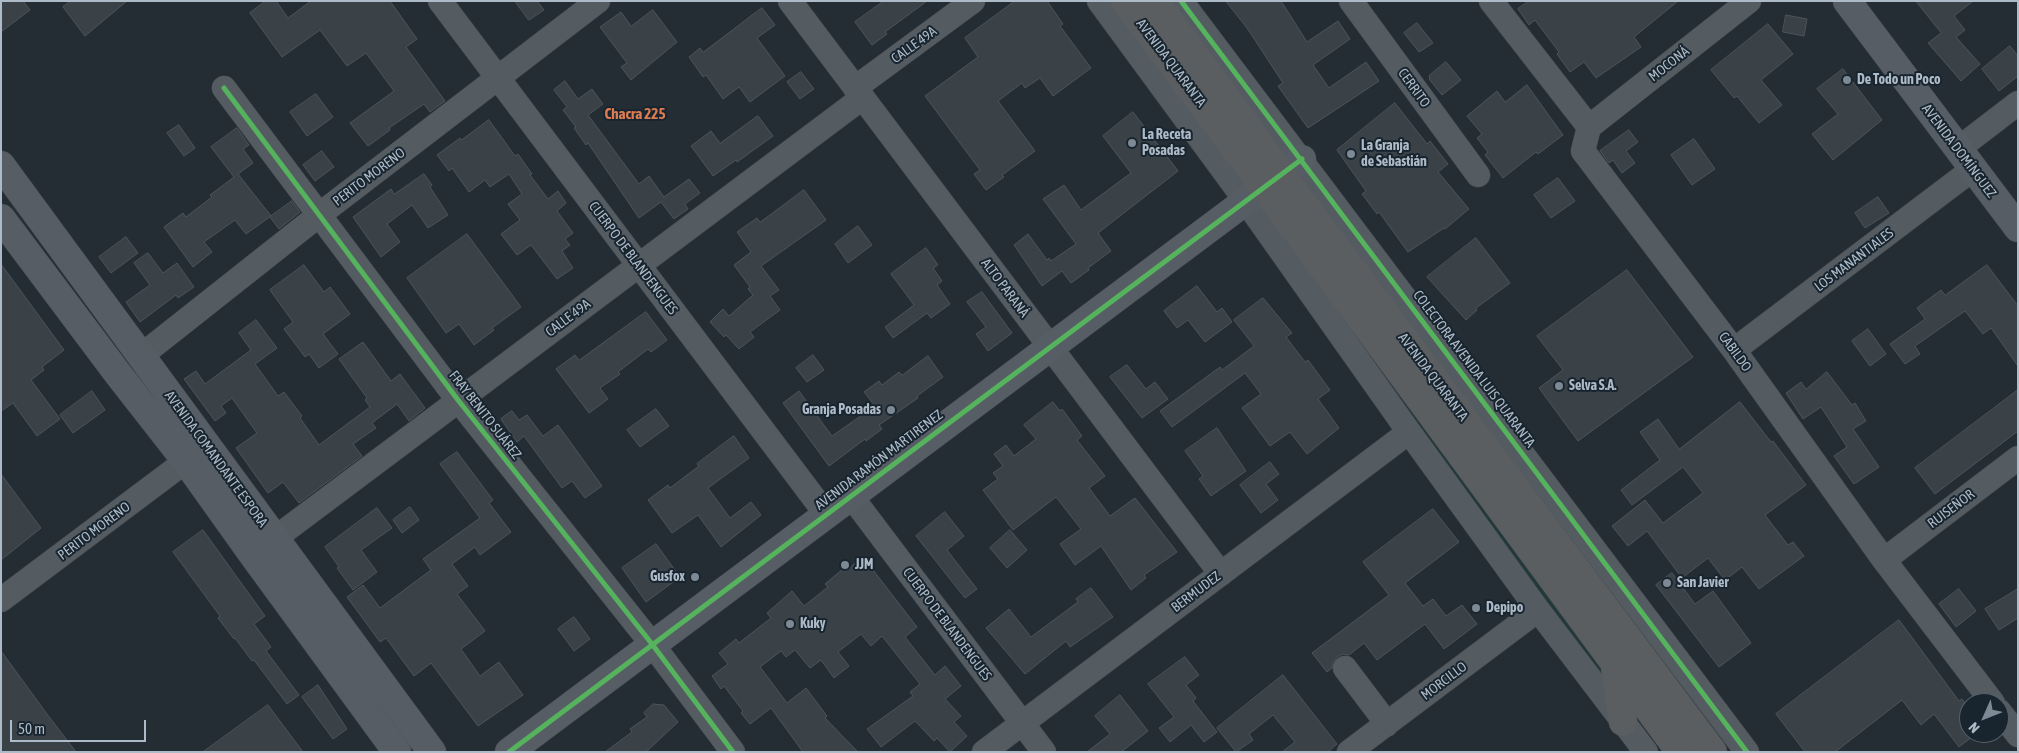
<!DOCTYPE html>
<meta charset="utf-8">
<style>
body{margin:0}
#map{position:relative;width:2019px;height:753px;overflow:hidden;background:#252d34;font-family:"Asap Condensed",sans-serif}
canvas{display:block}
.frame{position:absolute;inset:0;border:2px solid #adbac7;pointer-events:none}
.north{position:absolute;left:1959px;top:693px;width:50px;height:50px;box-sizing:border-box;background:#18252f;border:1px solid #54616c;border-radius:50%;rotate:226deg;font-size:14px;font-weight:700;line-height:20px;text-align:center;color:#adbac7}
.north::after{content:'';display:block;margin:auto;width:18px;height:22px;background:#7d8994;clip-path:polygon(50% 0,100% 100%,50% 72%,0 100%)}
.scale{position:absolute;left:10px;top:720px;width:136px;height:22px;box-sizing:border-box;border:2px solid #adbac7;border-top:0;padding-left:6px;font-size:15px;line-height:18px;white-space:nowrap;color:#adbac7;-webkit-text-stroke:4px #18252f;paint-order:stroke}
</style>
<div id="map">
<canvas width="2019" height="753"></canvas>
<div class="frame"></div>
<div class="north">N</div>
<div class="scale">50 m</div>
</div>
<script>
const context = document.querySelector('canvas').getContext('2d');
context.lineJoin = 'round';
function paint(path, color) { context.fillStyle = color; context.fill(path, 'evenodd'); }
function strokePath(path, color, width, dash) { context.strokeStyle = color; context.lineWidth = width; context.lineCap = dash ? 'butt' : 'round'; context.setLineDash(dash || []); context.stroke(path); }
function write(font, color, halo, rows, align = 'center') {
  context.font = font + ' "Asap Condensed",sans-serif'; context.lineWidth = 4; context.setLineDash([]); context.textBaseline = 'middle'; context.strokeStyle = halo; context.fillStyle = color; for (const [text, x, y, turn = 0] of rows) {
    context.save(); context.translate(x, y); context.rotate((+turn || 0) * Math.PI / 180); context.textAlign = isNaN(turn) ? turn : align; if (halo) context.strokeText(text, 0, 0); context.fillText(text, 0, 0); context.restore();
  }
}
paint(new Path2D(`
 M1283,222L1609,671L1610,692L1274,229Z`), '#22393a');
const building = new Path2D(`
 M1,1H23L30,10L1,32Z
 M71,1H127L85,36L63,7Z
 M266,1H276L288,18L311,1H390L417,39L406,47L445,101L430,112L424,104L389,128L390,130L368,146L350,123L394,91L366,53L347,66L320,30L282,57L250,13Z
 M515,1H537L544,10L529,20Z
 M884,1H927L885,32L887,34L872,45L855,22Z
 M1015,1H1047L1063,24L1060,26L1091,68L1053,96L1040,78L1025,88L1022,83L998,101L1035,151L1002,175L1004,177L986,190L974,174L980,170L925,96L978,57L965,38Z
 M1226,1H1281L1307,42L1338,21L1350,39L1313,65L1329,88L1366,62L1379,81L1308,128L1278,86L1283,83L1247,28Z
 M1529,1H1678L1634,37L1641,47L1596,78L1584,62L1570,72L1557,54L1559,52L1535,20L1529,25L1518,9Z
 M1916,1H1973L1954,16L1965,30L1956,37L1980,64L1961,81L1928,43L1941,33Z
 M762,8L775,25L757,38L785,76L750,102L739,87L723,99L706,75L703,77L689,57L700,48L703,52Z
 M653,10L677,42L631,80L621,67L627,63L600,27L621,12L631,26Z
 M1786,15L1807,19L1804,36L1783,32Z
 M1417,23L1433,43L1419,52L1404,33Z
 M1768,24L1793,54L1761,80L1782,105L1759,123L1737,96L1734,98L1711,70Z
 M2010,46L2018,56V76L1999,91L1982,69Z
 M1446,62L1461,80L1442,95L1429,79L1430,78L1429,76Z
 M1843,69L1882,120L1833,160L1812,134L1838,114L1817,89Z
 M801,72L814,89L800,99L787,82Z
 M565,81L578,99L592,89L603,104L588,115L639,184L649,176L664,197L689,179L700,193L685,204L688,209L674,219L661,202L639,218L588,143L586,145L574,128L576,127L563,110L567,107L554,90Z
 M1527,85L1563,135L1538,154L1536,152L1503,178L1485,155L1488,152L1477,138L1482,134L1467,116L1497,91L1505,102Z
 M316,94L333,117L307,136L290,112Z
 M1395,103L1427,144L1430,141L1448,164L1438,172L1469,209L1445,229L1444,228L1408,252L1379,212L1377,214L1362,194L1366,191L1337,150Z
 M1133,112L1178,171L1098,233L1111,251L1088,268L1089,270L1071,283L1062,271L1042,286L1014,245L1028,234L1047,260L1049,258L1051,261L1076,244L1043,199L1064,185L1081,210L1131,173L1103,136Z
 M758,116L773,136L737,162L736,160L713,176L691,146L711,131L720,143Z
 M489,120L515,156L518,154L532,174L530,175L548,199L558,191L566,203L557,211L573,233L565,239L570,245L562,251L573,268L557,279L531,245L517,255L501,234L520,220L508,204L522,194L509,174L490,187L485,180L469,192L452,168L449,171L437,155L460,138L461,140Z
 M179,125L195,148L184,156L167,133Z
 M237,128L249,145L243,149L253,163L238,174L271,216L246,234L235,220L204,242L212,252L193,267L164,227L183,213L186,217L212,197L210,195L234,177L211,147Z
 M1629,130L1638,142L1626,151L1635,163L1622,173L1613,160L1609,163L1600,151Z
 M1694,139L1715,169L1692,185L1671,155Z
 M322,151L334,167L315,181L303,165Z
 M424,174L432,185L430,187L448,215L428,228L412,205L387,224L400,242L381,257L353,217L391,189L394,194Z
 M1558,178L1575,201L1551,218L1534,195Z
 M804,190L826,220L761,266L779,290L770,296L780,310L750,332L754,337L739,349L726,335L724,337L710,322L723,309L729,316L753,295L748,289L750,287L734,265L751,252L737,232L757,218L760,222Z
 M1878,197L1889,213L1865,228L1855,213Z
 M292,201L300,212L279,229L270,217Z
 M858,226L872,245L848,263L835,244Z
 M467,234L521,307L492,328L494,330L474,345L459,324L446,333L407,278Z
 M126,237L138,253L111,273L99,257Z
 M1476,238L1510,283L1476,308L1477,310L1466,320L1427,277Z
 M926,248L938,265L933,268L942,281L937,285L950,304L931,318L927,313L893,338L885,327L914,305L891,274Z
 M148,253L163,273L177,263L194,287L178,298L176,295L140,322L126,302L150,285L134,263Z
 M1,264L64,350L42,367L44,370L31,380L60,419L37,436L13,403L1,411Z
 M304,265L324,292L330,287L350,314L323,334L338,354L319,368L309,354L305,357L284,329L293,322L270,290Z
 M1987,265L2018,306V366L1991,328L1983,334L1965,311L1915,346L1920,354L1905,364L1890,344L1925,319L1917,308L1941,290L1945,295Z
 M1627,270L1693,357L1578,441L1539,388L1563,370L1537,336Z
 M1197,286L1217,312L1222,308L1232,322L1205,342L1188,320L1177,328L1164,311Z
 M982,292L1012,333L988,351L976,334L986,327L967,302Z
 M1263,298L1292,333L1286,337L1305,362L1308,360L1330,390L1318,399L1339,428L1307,454L1290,432L1270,446L1242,408L1261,394L1245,373L1172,427L1160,411L1220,367L1222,370L1254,346L1234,320Z
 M646,312L667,340L651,352L648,349L618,372L620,374L600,388L608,399L589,413L556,369L575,355L579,360Z
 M256,320L277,348L255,364L278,396L284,392L302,416L300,418L319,445L370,407L365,400L367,398L339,359L363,342L391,381L400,374L425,408L409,421L397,404L372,423L376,428L353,444L362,456L299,503L283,482L268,493L236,448L257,433L232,398L221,406L226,413L215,421L184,379L196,371L205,384L251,350L239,333Z
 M1868,329L1886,354L1870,366L1852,341Z
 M813,355L824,370L807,382L796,368Z
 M928,356L943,377L917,396L918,398L879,425L882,429L866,441L865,439L829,466L783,403L799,391L832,436L875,406L864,392L879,381L882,385L899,372L902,375Z
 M1127,365L1146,389L1155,382L1168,399L1142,418L1110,377Z
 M1827,372L1852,405L1855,403L1866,421L1853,429L1879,467L1854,484L1834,456L1847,447L1821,407L1803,419L1786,393L1801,382L1806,389Z
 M2018,390V431L1935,494L1915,468Z
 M92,391L105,410L73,433L60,415Z
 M1053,402L1060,411L1062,409L1082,436L1077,440L1105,476L1089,488L1110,516L1135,498L1177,552L1144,575L1146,578L1131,590L1101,546L1075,565L1060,544L1081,529L1056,497L1013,530L983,490L998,479L993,473L1003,466L994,454L1006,445L1014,456L1036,439L1024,425Z
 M1740,402L1771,442L1773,441L1806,485L1765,515L1788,545L1793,542L1804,556L1759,589L1742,567L1725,580L1708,558L1682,578L1647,531L1628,546L1612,526L1645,500L1663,523L1703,493L1683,467L1632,505L1621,490L1660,460L1640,432L1658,419L1679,449Z
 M656,409L669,426L640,447L627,430Z
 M512,411L519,420L527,415L543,436L558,425L602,486L585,498L572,481L562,488L524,436L517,442L501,419Z
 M1217,428L1246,471L1211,496L1199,479L1203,476L1185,451Z
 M734,436L749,458L708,488L730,518L751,502L761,515L721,547L698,515L672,533L648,500L668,485L670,488L699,466L697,464Z
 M457,452L493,500L489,503L511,532L480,555L475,547L452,564L468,586L457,594L485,631L461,649L480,676L499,662L523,695L478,726L431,663L414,676L386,638L380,642L347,597L363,585L380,608L431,570L423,559L480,518L440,464Z
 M1270,462L1279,474L1266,484L1278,500L1261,513L1240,485Z
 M1,474L41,528L1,560Z
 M410,507L419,520L402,533L393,520Z
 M377,508L392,528L361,550L377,572L353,590L337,568L339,567L325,547Z
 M1433,509L1459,542L1405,583L1423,606L1433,599L1446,616L1462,605L1477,624L1444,649L1425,624L1377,660L1364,643L1349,655L1343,654L1337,657L1333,662L1332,668L1327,672L1312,653L1389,595L1363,562Z
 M945,512L964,536L947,550L977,589L965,598L916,536Z
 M203,530L265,616L254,624L271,647L266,651L299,695L287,704L254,660L252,661L235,638L234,639L218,618L220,616L173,552Z
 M1010,530L1027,550L1007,568L990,548Z
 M656,544L680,577L646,602L622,568Z
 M863,557L917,627L905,637L935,675L945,666L961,686L945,699L961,716L954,722L967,736L950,752L937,738L934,741L915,721L881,747L867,729L913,696L910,692L920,684L882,636L871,646L861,634L838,652L849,666L834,678L821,660L810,668L795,650L786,657L781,651L760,667L787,703L806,688L827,716L825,718L858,752H803L771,708L750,724L741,713L743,711L724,686L721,689L712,676L728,664L719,653L736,639L739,643L771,618L767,613L792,591L804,606L828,587L825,584L843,569L845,571Z
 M1672,573L1695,604L1713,591L1751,643L1719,667L1656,585Z
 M1091,588L1113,617L1070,647L1066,641L1025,674L986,628L1009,609L1031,637L1078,602L1076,599Z
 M1959,589L1976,611L1956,627L1939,604Z
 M2018,589V618L1999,630L1985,609Z
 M574,617L590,639L574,651L558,629Z
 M1899,620L1959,701L1962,699L1969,709V733L1976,734L1959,747L1934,714L1921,725L1902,700L1835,752H1805L1776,714Z
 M1,651L47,714L76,752H1Z
 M1185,657L1199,675L1186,685L1196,698L1193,701L1217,732L1204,742L1191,725L1170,742L1159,728L1174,717L1148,684Z
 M1283,675L1337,744L1328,752H1282L1295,742L1273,715L1249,734L1253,740L1236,752L1217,728Z
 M318,685L347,729L333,739L302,697Z
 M1120,695L1148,731L1121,752H1087L1110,734L1095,716Z
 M653,704L664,705L678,722L646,752H605L632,732L630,729L647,717L644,713Z
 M268,705L303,752H203Z`);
paint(building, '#3a4248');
strokePath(building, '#4c545c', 1);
const minor = new Path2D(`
 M440,1L826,514
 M790,1L1221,574
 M1099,1L1240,193L1409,432L1538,610L1646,752
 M1181,1L1747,752
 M1351,1L1478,175
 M1491,1L1589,127
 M224,88L458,400L652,644L733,752
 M855,88L973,1
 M1589,127L1583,151L1734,350L1884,560L1993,703
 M1589,127L1749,1
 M1958,149L2018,103
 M1734,350L1973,169
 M142,355L319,215L598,1
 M851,496L1044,752
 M274,539L862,98
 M1884,560L2018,458
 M1,600L186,461
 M1345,668L1379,713L1386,725
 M1999,711L2018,735
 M984,752L1409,432
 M1349,752L1538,610`);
const major = new Path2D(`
 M1847,1L2018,228
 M1,165L432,752
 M1,218L118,374L186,461L253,555L397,752
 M509,752L1302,159`);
const highway = new Path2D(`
 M1125,1L1258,179L1680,752
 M1155,1L1307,209L1713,752
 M1615,667L1623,722`);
strokePath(minor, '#43494e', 25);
strokePath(major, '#424a51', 29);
strokePath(highway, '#414950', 29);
strokePath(minor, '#545c62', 24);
strokePath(major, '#575d64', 28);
strokePath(highway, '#5b5e61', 28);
strokePath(new Path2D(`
 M1181,1L1747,752
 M224,88L458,400L652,644L733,752
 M509,752L1302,159`), '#56b35d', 5);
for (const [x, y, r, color] of [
 [1847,80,5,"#7d8994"],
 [1132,143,5,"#7d8994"],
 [1351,154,5,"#7d8994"],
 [1559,386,5,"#7d8994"],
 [891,410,5,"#7d8994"],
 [845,565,5,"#7d8994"],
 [695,577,5,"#7d8994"],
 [1667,583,5,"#7d8994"],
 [1476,608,5,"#7d8994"],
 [790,624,5,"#7d8994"]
]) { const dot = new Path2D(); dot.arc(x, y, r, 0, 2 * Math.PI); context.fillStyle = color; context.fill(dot); strokePath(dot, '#18252f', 2); }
write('14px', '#adbac7', '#18252f', [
 ["CALLE 49A",914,45,-36],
 ["AVENIDA QUARANTA",1171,63,53],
 ["MOCONÁ",1669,64,-38],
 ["CERRITO",1414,88,54],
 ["AVENIDA DOMÍNGUEZ",1959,151,53],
 ["PERITO MORENO",369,177,-37],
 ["CUERPO DE BLANDENGUES",633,258,53],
 ["LOS MANANTIALES",1854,260,-37],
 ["ALTO PARANÁ",1005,288,53],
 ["CALLE 49A",568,318,-37],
 ["CABILDO",1735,352,54],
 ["COLECTORA AVENIDA LUIS QUARANTA",1474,369,53],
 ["AVENIDA QUARANTA",1433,377,53],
 ["FRAY BENITO SUÁREZ",485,415,52],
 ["AVENIDA COMANDANTE ESPORA",216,459,54],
 ["AVENIDA RAMÓN MARTIRENEZ",879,460,-37],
 ["RUISEÑOR",1951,509,-37],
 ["PERITO MORENO",94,531,-37],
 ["BERMUDEZ",1196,592,-37],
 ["CUERPO DE BLANDENGUES",947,624,53],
 ["MORCILLO",1444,681,-37]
]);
write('bold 14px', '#adbac7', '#18252f', [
 ["De Todo un Poco",1857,80],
 ["La Receta",1142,135],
 ["Posadas",1142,151],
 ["La Granja",1361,146],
 ["de Sebastián",1361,162],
 ["Selva S.A.",1569,386],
 ["Granja Posadas",881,410,"right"],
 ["JJM",855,565],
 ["Gusfox",685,577,"right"],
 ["San Javier",1677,583],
 ["Depipo",1486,608],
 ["Kuky",800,624]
], 'left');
write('bold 15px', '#dd7c52', '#18252f', [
 ["Chacra 225",635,114]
]);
</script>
